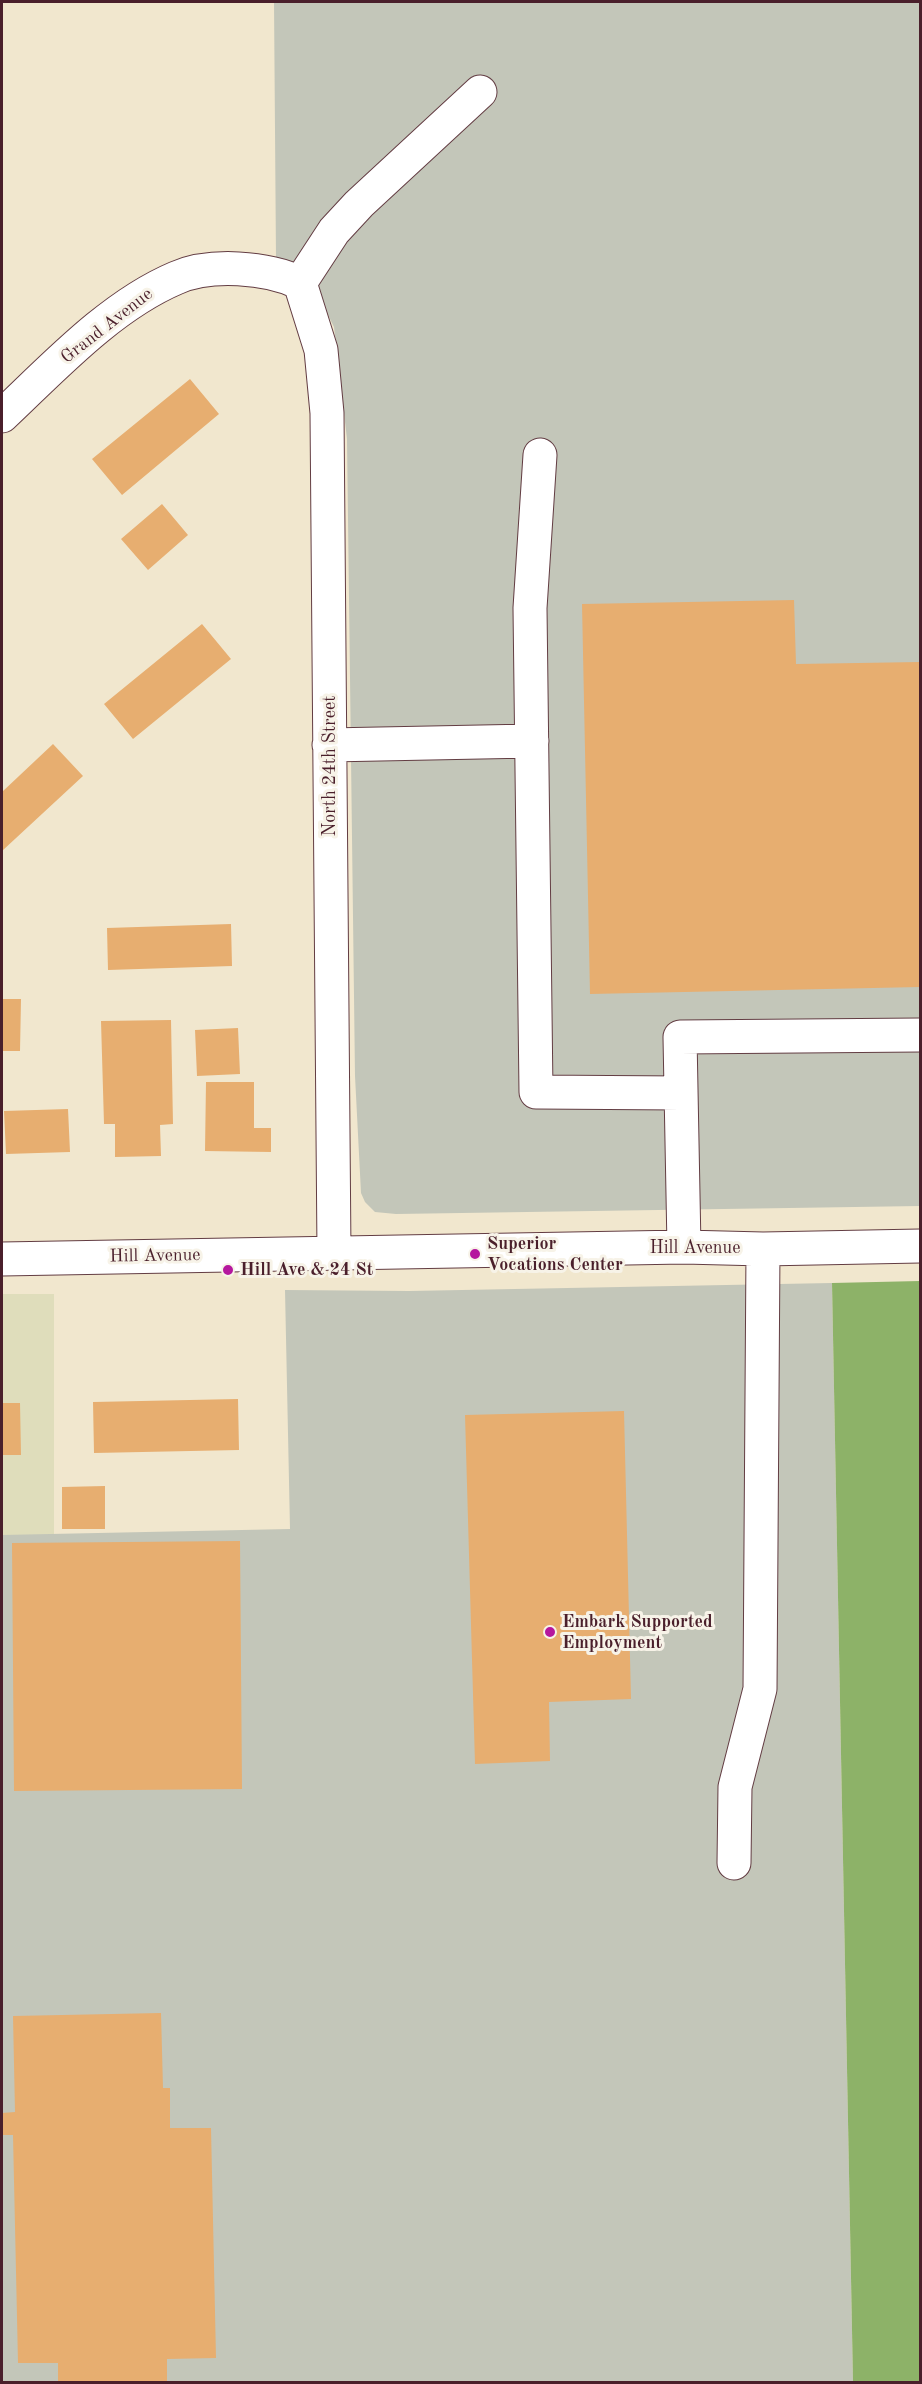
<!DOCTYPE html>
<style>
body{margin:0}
#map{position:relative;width:922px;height:2384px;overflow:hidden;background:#f1e7ce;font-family:"Old Standard TT",serif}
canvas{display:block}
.frame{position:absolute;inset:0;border:3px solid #4a1f2b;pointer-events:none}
</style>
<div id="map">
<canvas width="922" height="2384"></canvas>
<div class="frame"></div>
</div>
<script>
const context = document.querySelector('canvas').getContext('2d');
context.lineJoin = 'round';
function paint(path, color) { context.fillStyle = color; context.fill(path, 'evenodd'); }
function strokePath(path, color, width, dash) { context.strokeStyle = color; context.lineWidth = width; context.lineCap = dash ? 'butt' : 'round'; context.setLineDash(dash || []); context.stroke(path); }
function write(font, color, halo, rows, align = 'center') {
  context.font = font + ' "Old Standard TT",serif'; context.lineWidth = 6; context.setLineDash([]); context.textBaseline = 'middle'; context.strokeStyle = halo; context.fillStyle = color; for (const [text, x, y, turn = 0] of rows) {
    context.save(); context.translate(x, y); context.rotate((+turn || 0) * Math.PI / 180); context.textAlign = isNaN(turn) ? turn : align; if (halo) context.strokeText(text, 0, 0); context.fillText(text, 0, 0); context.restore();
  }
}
paint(new Path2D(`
 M2,1294H54V1535H2Z`), '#dfddbb');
paint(new Path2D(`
 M274,2H920V1206L396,1214L375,1212L365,1202L361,1193L355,1076L347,439L334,327L318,295L276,259Z
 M832,1283L853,2382H2V1535L290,1529L285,1290L409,1291Z`), '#c3c6b9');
paint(new Path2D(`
 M920,1281V2382H853L832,1283Z`), '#8db268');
paint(new Path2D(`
 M190,379L219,414L122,495L92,459Z
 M162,504L188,535L148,570L121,539Z
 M794,600L796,664L920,662V987L590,994L582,604Z
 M202,624L231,659L133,739L104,704Z
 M53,744L83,776L2,851V792Z
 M231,924L232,966L108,970L107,928Z
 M2,999H21L20,1051H2Z
 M171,1020L173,1124L160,1125L161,1156L115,1157V1124H104L101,1021Z
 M238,1028L240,1074L197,1076L195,1030Z
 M206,1082H254V1128H271V1152L205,1151Z
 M68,1109L70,1152L6,1154L4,1111Z
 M238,1399L239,1450L94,1453L93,1402Z
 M2,1403H20L21,1455H2Z
 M624,1411L631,1699L549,1702L550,1761L475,1764L465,1415Z
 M105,1486V1529H62V1487Z
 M240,1541L242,1789L14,1791L12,1543Z
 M161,2013L163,2088H170V2128H211L216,2358L167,2359V2382H58V2363H18L13,2135H2V2113L15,2112L13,2016Z`), '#e7ae70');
const minor = new Path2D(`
 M300,283L321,350L327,413L334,1253
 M300,283L334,231L359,204L480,92
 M2,416C53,368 110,306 176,278C210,263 267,267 300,283
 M540,455L530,608L536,1092L681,1093
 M329,745L532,741
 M684,1247L680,1037L920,1035
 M2,1259L684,1247L763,1249L920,1246
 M734,1863L735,1787L760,1689L763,1249`);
strokePath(minor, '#633d43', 35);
strokePath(minor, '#fff', 33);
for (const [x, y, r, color] of [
 [475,1254,6,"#b5179e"],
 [228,1270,6,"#b5179e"],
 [550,1632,6,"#b5179e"]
]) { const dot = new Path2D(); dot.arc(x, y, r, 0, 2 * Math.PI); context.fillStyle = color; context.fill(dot); strokePath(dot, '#f7f3e8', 2); }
write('18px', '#4a1f2b', '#f7f3e8', [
 ["Grand Avenue",107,326,-38],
 ["North 24th Street",330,766,-90],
 ["Hill Avenue",695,1248],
 ["Hill Avenue",155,1256,-1]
]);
write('bold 18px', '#4a1f2b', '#f7f3e8', [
 ["Superior",487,1244],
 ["Vocations Center",487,1265],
 ["Hill Ave & 24 St",240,1270],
 ["Embark Supported",562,1622],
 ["Employment",562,1643]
], 'left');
</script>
